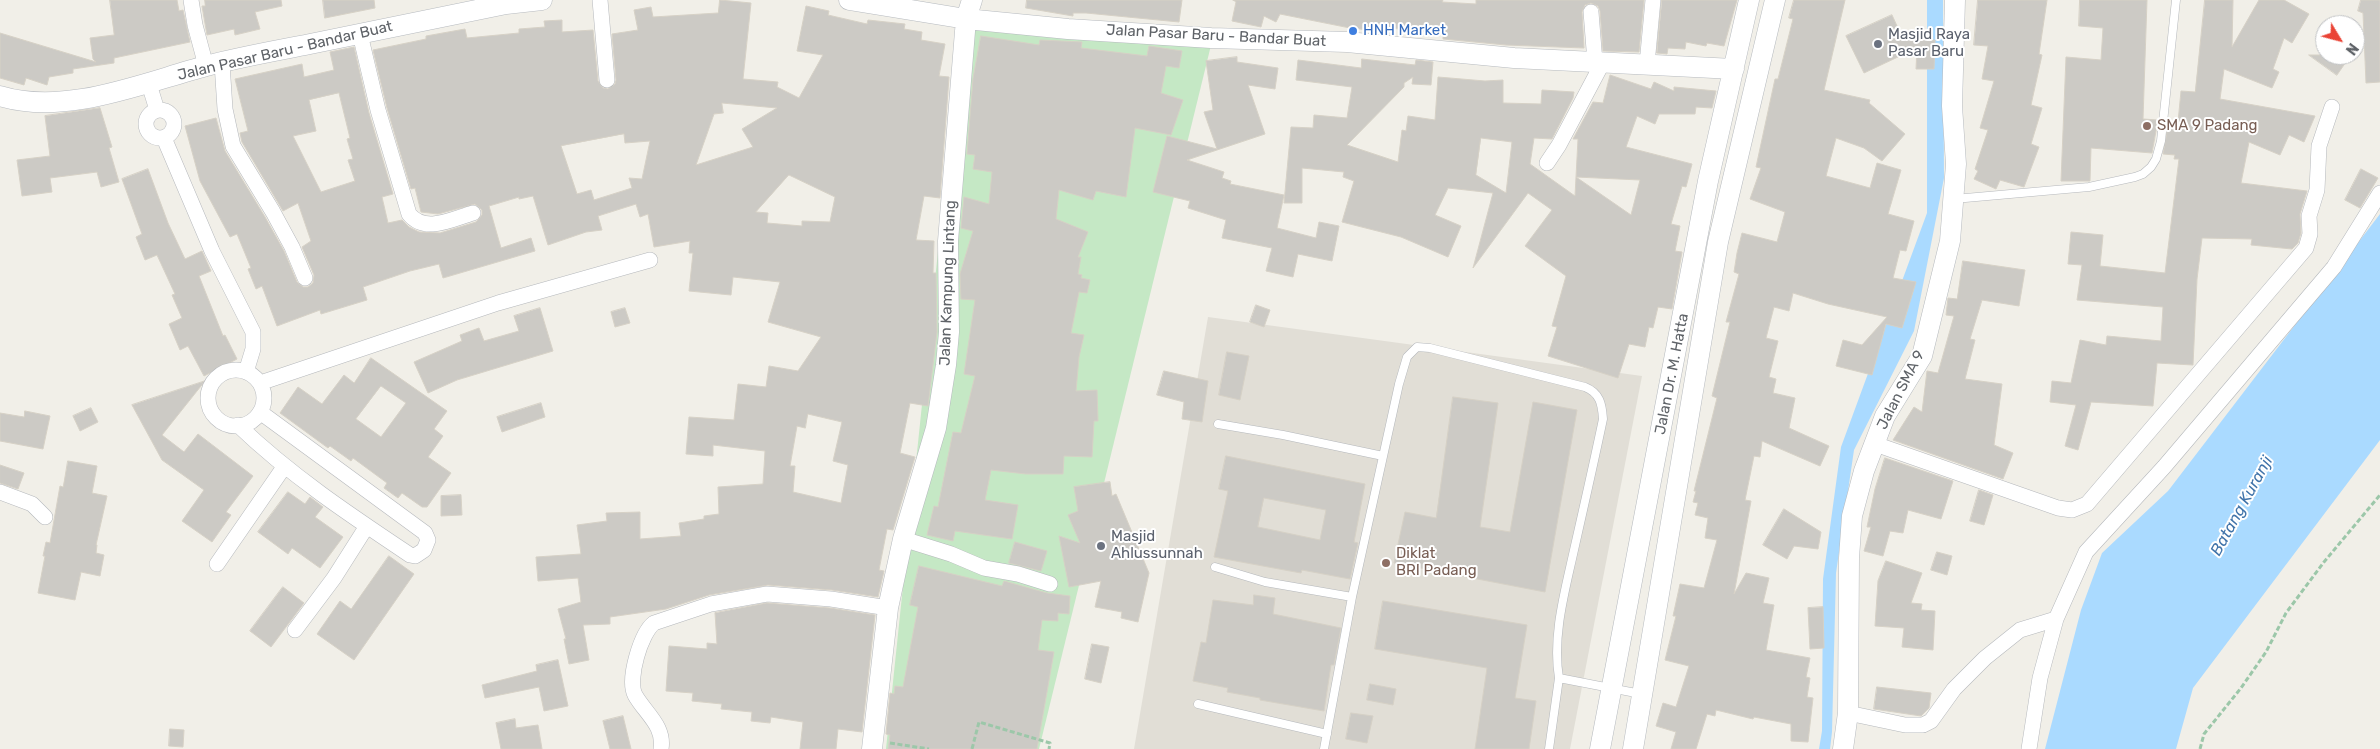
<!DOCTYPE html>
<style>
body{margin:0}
#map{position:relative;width:2380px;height:749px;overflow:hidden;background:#f1efe8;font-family:Rubik,sans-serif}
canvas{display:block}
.north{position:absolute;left:2315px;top:15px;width:50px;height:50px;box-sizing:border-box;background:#fff;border:1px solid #bfc1c3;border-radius:50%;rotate:127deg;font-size:14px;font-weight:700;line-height:20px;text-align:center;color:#5f6368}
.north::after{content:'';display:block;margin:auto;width:18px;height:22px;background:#ea4335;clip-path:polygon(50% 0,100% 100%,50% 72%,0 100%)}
</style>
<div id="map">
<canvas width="2380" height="749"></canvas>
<div class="north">N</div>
</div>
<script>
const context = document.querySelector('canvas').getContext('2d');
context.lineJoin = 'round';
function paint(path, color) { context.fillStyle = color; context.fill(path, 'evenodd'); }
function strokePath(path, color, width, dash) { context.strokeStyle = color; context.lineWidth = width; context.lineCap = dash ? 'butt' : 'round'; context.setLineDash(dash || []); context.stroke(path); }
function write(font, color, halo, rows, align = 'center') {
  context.font = font + ' Rubik,sans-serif'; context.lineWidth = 4; context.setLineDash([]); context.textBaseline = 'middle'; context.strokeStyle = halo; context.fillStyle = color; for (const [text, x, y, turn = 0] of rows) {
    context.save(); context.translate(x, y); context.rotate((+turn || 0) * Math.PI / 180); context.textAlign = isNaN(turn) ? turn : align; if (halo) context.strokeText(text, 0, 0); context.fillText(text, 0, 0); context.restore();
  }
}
paint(new Path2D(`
 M1208,317L1642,376L1570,749H1134Z`), '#e1ded6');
paint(new Path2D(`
 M963,12L1213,37L1039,749H886Z`), '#c5e8c5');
paint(new Path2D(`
 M1927,0H1943L1944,178L1914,331L1854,450L1836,573L1832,732L1830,749H1819L1822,731L1823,579L1841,447L1927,213Z
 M2380,214V440L2193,688L2176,749H2045L2081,610L2102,553L2168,491Z`), '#aadaff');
const building = new Path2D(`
 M110,0H177L179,11L183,10L190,42L114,58V63L73,69V73L49,77L47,85L26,78L24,85L0,78V33L96,62L93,59L90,38L114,35Z
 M205,0H281L282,6L255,12L260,29L235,35L234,29L207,35L202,6H205Z
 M323,0H374L375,8L325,18Z
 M720,0L751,3L743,79L778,82L777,87L799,98L823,55L797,51L806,6L829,11L828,15L867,24L868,20L905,24L904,29L922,32L921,40L945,44L939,76L949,77L940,198L924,196L916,240L934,241L933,273H936L937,332L928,406L910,403L900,453L915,457L893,530L887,529L879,570L884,571L878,597L832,590L768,585L709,595L666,609L610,617V624L583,625L589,660L569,664L564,639H566L558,609L581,602L578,578L538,581L536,557L581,554L577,525L607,521L606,513L640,512V539L681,536L679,523L704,519V516L719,514L718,487L763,484L765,451L713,445V456L686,454L689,417L734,420L738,384L766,387L769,366L798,371L821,337L768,322L780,282L733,277L731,295L689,291L693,253H689L690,241L654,247L648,214L640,217L636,204L598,216L602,230L586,232L548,245L533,196L519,199V197L489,206L501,248L531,238L535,251L443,278L439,264L410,271L363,287L367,300L321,314L320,310L277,326L262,286L256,289L248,269L251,268L237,234L230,237L200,181L185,126L216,118L225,151L265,217L284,251L297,282L303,287H308L313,283L314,275L302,247L311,241L298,203L283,211L242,142L240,133L248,131L235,79L302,64L304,77L334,70L330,52L354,47L369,113L393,194L382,197L388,223L402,220L409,227L419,232L440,233L476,222L482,215V210L475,204L438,214L421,212L415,188L411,189L387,108L373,50L426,39V36L465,29L467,38L519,33V29L545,27L544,21L562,20V32L593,30L598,81L603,88L608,89L615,84L616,80L612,34L638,30L634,10L651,7L653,17L718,13ZM339,93L350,138L347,139L353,159L348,160L355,181L321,192L293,136L316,131L309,100ZM722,103L777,108L742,129L753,147L696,165L714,114L723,113ZM624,134L625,143L650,141L642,179L629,178L632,188L594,200L591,190L577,194L561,146ZM789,175L835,197L830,222L802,221V226L767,223L768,213L756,212ZM808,414L842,422L833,461L848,465L841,503L793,492L795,466H790L797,426L805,428Z
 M1027,0H1182L1179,22L1086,13H1073V16L1026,8Z
 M1233,0H1443L1442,2L1476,4V0H1644L1639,52L1603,51L1600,11L1598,6L1591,3L1585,5L1582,12L1584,48L1506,45L1443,39V33L1389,28V32L1350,28L1280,14L1276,22L1264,16L1261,27L1232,21L1236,2Z
 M1662,0H1737L1724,46L1707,43L1706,46L1686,42L1685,49L1668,48L1667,54L1657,53Z
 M1794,0H1845L1824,90L1870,100L1869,103L1905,134L1882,161L1864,148L1836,138L1826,176L1870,188L1877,163L1901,170L1888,214L1914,221L1906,251L1900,250L1893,278L1916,282L1902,328L1886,324L1872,375L1836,366L1843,340L1862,345L1887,317L1828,304L1793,293L1789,311L1774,307L1766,338L1778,341L1769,377L1776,379L1773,393L1795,398L1789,428L1829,446L1820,466L1762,441L1760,457L1754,456L1745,500L1751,501L1734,594L1746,573L1769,578L1763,603L1774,605L1766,650L1810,658L1806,677L1810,678L1807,697L1813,698L1808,742L1791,741V724L1754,717L1753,719L1716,710L1715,716L1707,714L1696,749H1671L1676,732L1656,726L1663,703L1676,707L1689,666L1665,660L1676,616H1673L1680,584L1704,588L1717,540L1705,538L1708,518L1695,515L1698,503L1693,502L1696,491H1694L1717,398L1712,396L1730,322H1726L1739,274L1734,272L1737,253L1742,233L1777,242L1785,212L1750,199L1761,168L1756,167L1775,79H1778L1793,19L1789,18Z
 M1978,0H2047L2039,54L2042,55L2031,105L2042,108L2031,144L2039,147L2024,187L2000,180L1996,189L1974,179L1978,171L1975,169L1988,130L1980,128L1994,81L1982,79L1988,46L1974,45Z
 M2080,0H2147L2143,119L2158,120L2152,153L2091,148L2090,181H2061L2066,57L2101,60L2103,28L2079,26Z
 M2205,0H2233L2232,47L2259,0H2284L2309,14L2292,43L2284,38L2273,69L2279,72L2272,88L2224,69L2220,99L2315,116L2304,142L2289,135L2280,155L2249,142L2241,183L2307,191L2300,214L2301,233L2298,243L2292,249L2251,245L2252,239L2202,238L2197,279L2193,365L2157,363L2153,406L2091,402L2078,450L2065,446L2076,405L2050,402L2052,381L2071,383L2080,340L2106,345L2107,336L2161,341L2163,307L2077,300L2082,265L2068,264L2071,232L2103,235L2100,266L2165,273L2179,159H2174L2175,155L2163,154L2169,121L2178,122L2181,91L2195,92Z
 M2361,0H2380V82L2366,83L2363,13L2358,11Z
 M1892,15L1903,39L1935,40L1934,69H1916L1917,48L1864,73L1846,36Z
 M981,36L1039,45L1040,40L1082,42L1081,48L1147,56L1149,46L1182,51L1179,68L1166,66L1161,93L1183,100L1171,135L1135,128L1126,197L1096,191L1093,200L1059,190L1056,219L1088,232L1078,257H1081L1078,274L1082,275L1081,278L1090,280L1087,293L1079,292L1071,333L1084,335L1079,357L1076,391L1097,390L1098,421H1094L1092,457L1064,456L1063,474H1026L991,470L985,500L1018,505L1012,539L955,531L953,541L927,535L934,506L938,507L953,432L961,433L975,376L964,374L975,300L961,299L960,274L973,231L961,228L964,197L989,204L992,172L973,169L975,155L967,154L973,79Z
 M2309,55H2337L2346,62L2337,75Z
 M1237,57V62L1278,68L1275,89L1248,85L1265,134L1187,160L1224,172L1222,178L1231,181L1230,184L1284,195L1277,228L1316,238L1319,222L1339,226L1332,261L1298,254L1293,277L1266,271L1272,248L1222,238L1226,220L1188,208L1190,201L1153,192L1167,136L1217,149L1204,112L1213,110L1206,61Z
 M1362,59L1415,65L1416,60L1433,62L1431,85L1412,84L1413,77L1404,83V87L1347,145L1398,162L1402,130L1406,131L1408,116L1435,120L1438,77L1485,81L1503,80V103L1541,104L1542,90L1574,92L1573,98L1552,139L1534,138L1530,164L1575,196L1576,177L1631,215L1640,180L1576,177L1578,139H1573L1593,102L1603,103L1610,75L1651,89L1654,82L1674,91V87L1716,91L1712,108L1696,107L1695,114H1659L1655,124L1637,116L1626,147L1692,164L1686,187L1682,186L1671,224L1680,226L1675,251L1682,252L1672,309L1658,307L1653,328L1649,327L1645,347L1629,344L1618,378L1548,356L1557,327L1552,326L1566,276L1525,246L1552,210L1528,193L1473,268L1493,193L1448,188L1435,215L1461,226L1448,257L1401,237L1342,222L1354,181L1343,177L1344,172L1302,168V203H1284L1291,127L1313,128L1314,115L1347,118L1352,87L1296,80L1298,60L1361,68ZM1481,138L1512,142L1506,193L1476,175Z
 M100,108L112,147L109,148L119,182L101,187L97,172L50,178L52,192L22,196L17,160L50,156L45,116Z
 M148,169L168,223L185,259L202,251L211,271L199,276L223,336L225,335L237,359L204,376L188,346L180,350L169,324L182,318L172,295L175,294L157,255L145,260L136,237L142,234L122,179Z
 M2361,169L2378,178L2360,208L2345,200Z
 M1963,261L2025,270L2019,306L1982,300L1970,339L1975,340L1965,379L2002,384L1994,445L2013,453L2003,479L1893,440L1914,407L1922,412L1927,371L1938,373L1954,316L1946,315L1948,298L1957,299Z
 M1256,305L1270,310L1264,327L1250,322Z
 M540,308L553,351L457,380L428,393L414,362L462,341L460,335L479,328L484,341L519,331L514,316Z
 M625,308L630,323L615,327L611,312Z
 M1227,352L1249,356L1240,400L1219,395Z
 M371,358L447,411L434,429L443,436L428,457L451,473L427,507H422L402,493L398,498L384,488L387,483L353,458L351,461L330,446L328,448L280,413L298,387L322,404L344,375L354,383ZM381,386L406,403L381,437L356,419Z
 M1164,371L1208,381L1202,422L1182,419L1184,402L1157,395Z
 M205,381L162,435L184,452L198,434L253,476L226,512L231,515L212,542L182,521L204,490L162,460L132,405Z
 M1453,397L1498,403L1480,527L1510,532L1533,402L1577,410L1545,592L1394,563L1405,512L1436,518Z
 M541,403L545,417L502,432L497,417Z
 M91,408L98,422L80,431L73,416Z
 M25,411L50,416L43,449L0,441V413L24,417Z
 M1226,456L1365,484L1354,542L1358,543L1350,579L1302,570L1301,573L1214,557L1228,491L1219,489ZM1264,498L1326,510L1320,540L1258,527Z
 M1885,458L1953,481L1941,519L1908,510L1903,533L1890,531L1883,556L1864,551L1871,527H1867L1875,489Z
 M68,461L97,466L92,493L107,496L96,545H97L96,553L104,555L100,576L81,572L75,600L38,593L45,556H43L46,542L50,543L60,486L63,487Z
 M0,465L24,473L18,489L0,483Z
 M1110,482L1112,496L1116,494L1149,573L1138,622L1121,618L1122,612L1095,607L1101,581L1069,587L1059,536L1080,543L1068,515L1078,511L1074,487Z
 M1979,490L1993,495L1984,525L1970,521Z
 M288,492L305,504L310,497L323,507L315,517L343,537L320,568L292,548L288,554L258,532Z
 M461,495L462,515L441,516V496Z
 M1784,509L1821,532L1818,549L1794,546L1787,559L1763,545Z
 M1015,542L1047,551L1041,571L1009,563Z
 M1937,552L1952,556L1947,575L1931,570Z
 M389,556L414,574L354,660L317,634L340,601L351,609Z
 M1886,561L1922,573L1911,603L1922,604L1921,610L1935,611L1933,650L1902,647L1904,628L1875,626L1878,581Z
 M919,566L1002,586L1004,581L1047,593L1070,596L1069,614L1058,613V621L1042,620L1038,650L1054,652L1037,749H888L890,735L886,734L890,693L894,694L895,686L903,687L918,607L910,605Z
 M283,587L304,603L271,647L250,631Z
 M1254,595L1275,598L1273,614L1341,628L1334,665H1331L1324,711L1260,700V698L1227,692L1228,688L1193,681L1201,642L1206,643L1213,600L1253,605Z
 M1383,601L1527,625L1515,698L1536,701L1529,749H1475L1487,668L1375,649Z
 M767,603L830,608L875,615L862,732L838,729L836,749H800L803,722L771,717L770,723L751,721L752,712L721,709L722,704L692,701L693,693L666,691L669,646L707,649V643L717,644L715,613Z
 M1823,607L1824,648L1810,649L1808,608Z
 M1092,644L1109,647L1101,683L1085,679Z
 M558,660L568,706L544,711L539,687L485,698L482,685L537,671L536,665Z
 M1370,684L1396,689L1393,705L1367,700Z
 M1877,687L1931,693L1929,708L1921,716L1874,709Z
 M1351,713L1373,716L1367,743L1346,739Z
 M623,716L631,749H610L603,721Z
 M515,719L516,728L538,725L542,749H501L496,723Z
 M170,729L184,730L183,747L169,746Z`);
paint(building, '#cccac5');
strokePath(building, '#d6d1c6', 1);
const lane = new Path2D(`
 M1954,199L2089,187L2135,177L2143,174L2151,167L2156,159L2161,141L2176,0
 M1218,424L1283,435L1383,456
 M1215,567L1265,582L1352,597
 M1198,704L1327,734
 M1324,749L1352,597L1399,384L1407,357L1417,347L1430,348L1585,387C1600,393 1602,404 1603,419C1594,462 1584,506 1574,550C1565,591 1552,636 1559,678L1641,694
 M1549,749L1559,678`);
const street = new Path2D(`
 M191,0L195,25L206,66
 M600,0L607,80
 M1591,12L1595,62
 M360,34L378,110L409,214C425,234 452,219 473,213
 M222,63L225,109L233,146L273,212L292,247L305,278
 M1647,64L1653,0
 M149,84L157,110
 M146 124a14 14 0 1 1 28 0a14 14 0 1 1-28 0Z
 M164,138L212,251L253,332V349L246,372
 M1547,163L1559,145L1603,62
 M208 398a28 28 0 1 1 56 0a28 28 0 1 1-56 0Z
 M260,383L498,303L650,260
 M238,425C290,475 350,515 410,555L415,556L424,550L428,540L425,533L260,412
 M1875,444L2058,508L2072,510L2087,504L2306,248L2310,234L2309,216L2317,190L2319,146L2332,107
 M0,492L32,504L45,517
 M903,539L951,554L984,568L1018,574L1050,584
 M217,564L284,467
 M295,630L334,578L367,526
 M1848,713L1905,725H1923L1931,721L1954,689L1985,658L2020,630L2056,619
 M661,749C665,726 645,713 635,695C627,679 641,633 654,623L711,604L767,594L831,599L888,608
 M2029,749L2040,678L2056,619L2086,552L2164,467L2334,267L2380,193`);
const secondary = new Path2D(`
 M849,0L966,19L1068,29L1211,38L1347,42L1514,58L1734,69
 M0,96C66,116 142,83 206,66C240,57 275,51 310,44C375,31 441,17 506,4L542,0
 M872,749L888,608L903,539L936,428L946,365L949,332L948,241L966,19L972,0
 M1600,749L1708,181L1749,0
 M1633,749L1718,242L1775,0
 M1843,749L1848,713L1849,558L1852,516L1864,471L1885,416L1922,356L1950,241L1956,164L1952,106L1955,0`);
strokePath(lane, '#b5b8bc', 9);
strokePath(street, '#b5b8bc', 16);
strokePath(secondary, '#b6babf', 21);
strokePath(new Path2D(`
 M890,743L929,749
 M972,749L979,722L1050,743L1049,749
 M2200,749L2204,734L2241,688L2266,652L2286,613L2324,562L2380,495`), '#9cc7a9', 3, [5, 2.5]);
strokePath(lane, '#fff', 8);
strokePath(street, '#fff', 15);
strokePath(secondary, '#fff', 20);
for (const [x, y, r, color] of [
 [1353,31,5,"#3f7fe0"],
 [1878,44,5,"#6b7280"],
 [2147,126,5,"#8d6e63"],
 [1101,546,5,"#6b7280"],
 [1386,563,5,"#8d6e63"]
]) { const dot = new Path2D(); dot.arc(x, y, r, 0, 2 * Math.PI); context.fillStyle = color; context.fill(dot); strokePath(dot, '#fff', 2); }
write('15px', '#366cbe', '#fff', [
 ["HNH Market",1363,31]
], 'left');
write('15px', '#5b616d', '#fff', [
 ["Masjid Raya",1888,35],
 ["Pasar Baru",1888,52],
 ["Masjid",1111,537],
 ["Ahlussunnah",1111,554]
], 'left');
write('15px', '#5f6368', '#fff', [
 ["Jalan Pasar Baru - Bandar Buat",1216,36,3],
 ["Jalan Pasar Baru - Bandar Buat",285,51,-13],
 ["Jalan Kampung Lintang",948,283,-88],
 ["Jalan Dr. M. Hatta",1672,374,-79],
 ["Jalan SMA 9",1901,390,-63]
]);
write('15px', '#785e54', '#fff', [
 ["SMA 9 Padang",2157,126],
 ["Diklat",1396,554],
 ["BRI Padang",1396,571]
], 'left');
write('italic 16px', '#4174aa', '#fff', [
 ["Batang Kuranji",2242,506,-61]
]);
</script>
